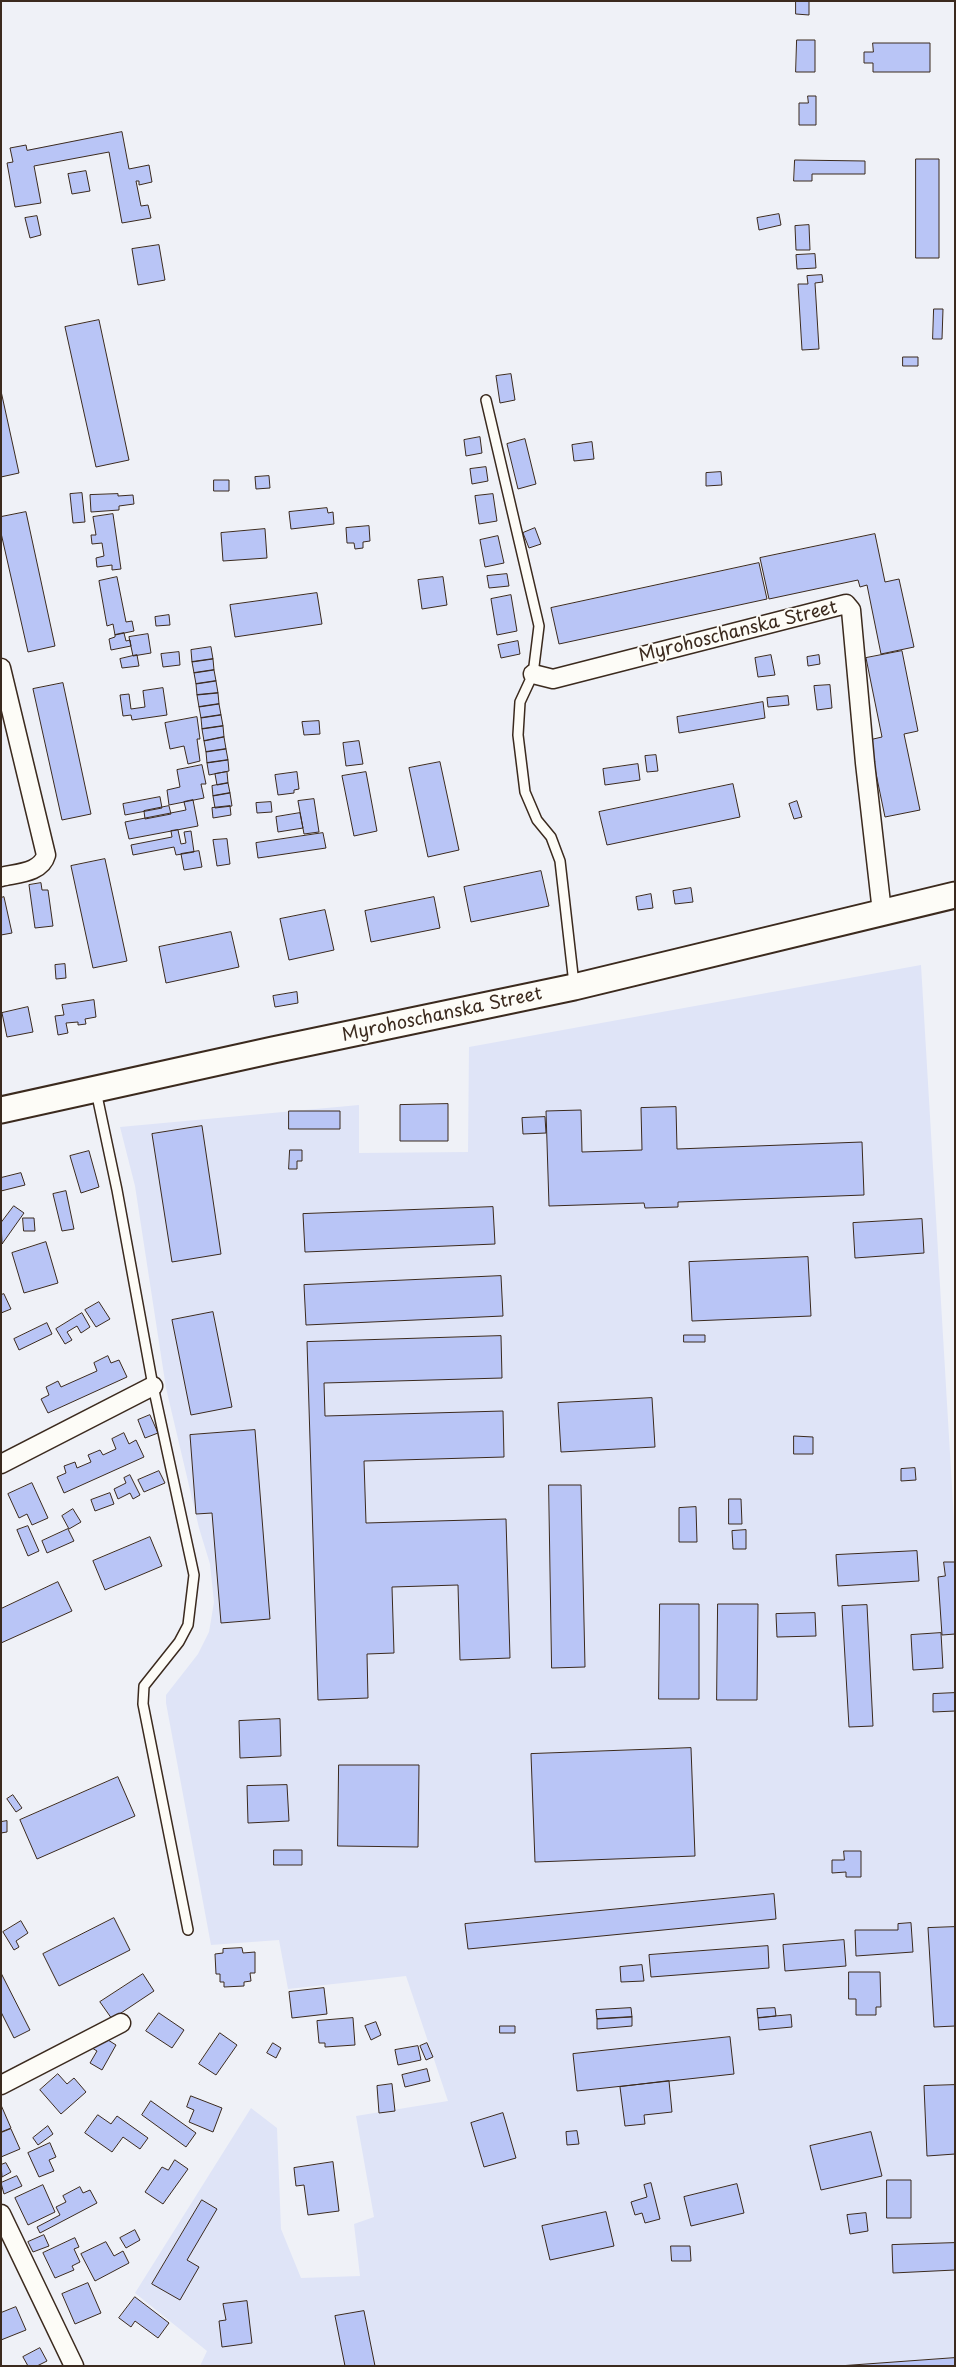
<!DOCTYPE html>
<style>
body{margin:0}
#map{position:relative;width:956px;height:2367px;overflow:hidden;background:#eff1f7;font-family:"Playpen Sans",sans-serif}
canvas{display:block}
.frame{position:absolute;inset:0;border:2px solid #3b2a1e;pointer-events:none}
</style>
<div id="map">
<canvas width="956" height="2367"></canvas>
<div class="frame"></div>
</div>
<script>
const context = document.querySelector('canvas').getContext('2d');
context.lineJoin = 'round';
function paint(path, color) { context.fillStyle = color; context.fill(path, 'evenodd'); }
function strokePath(path, color, width, dash) { context.strokeStyle = color; context.lineWidth = width; context.lineCap = dash ? 'butt' : 'round'; context.setLineDash(dash || []); context.stroke(path); }
function write(font, color, halo, rows, align = 'center') {
  context.font = font + ' "Playpen Sans",sans-serif'; context.lineWidth = 4; context.setLineDash([]); context.textBaseline = 'middle'; context.strokeStyle = halo; context.fillStyle = color; for (const [text, x, y, turn = 0] of rows) {
    context.save(); context.translate(x, y); context.rotate((+turn || 0) * Math.PI / 180); context.textAlign = isNaN(turn) ? turn : align; if (halo) context.strokeText(text, 0, 0); context.fillText(text, 0, 0); context.restore();
  }
}
paint(new Path2D(`
 M921,965L955,1538V2366H200L207,2351L135,2293L251,2108L277,2128L281,2229L301,2278L360,2276L354,2224L374,2217L356,2116L448,2101L406,1976L288,1989L279,1940L211,1945L166,1703V1695L198,1654L209,1632L214,1602L210,1564L199,1528L166,1388L135,1186L120,1127L359,1105V1153L468,1152L469,1047Z`), '#dfe4f7');
const building = new Path2D(`
 M796,1H809V15L796,14Z
 M797,40H815V72H796Z
 M873,43H930V72H873V63H864V52H873Z
 M808,96H816V125H799V103H808Z
 M122,132L129,169L149,165L152,182L139,185V181H136L141,206L148,205L151,218L122,223L109,152L34,166L41,203L15,207L7,163L13,162L10,148L26,145L27,150Z
 M916,159H939V258H916Z
 M795,160L865,161V174H812V181H794Z
 M86,171L90,191L72,194L68,174Z
 M779,214L781,225L759,230L757,218Z
 M37,216L41,235L30,238L25,218Z
 M809,225L810,250H796L795,226Z
 M159,245L165,280L138,285L132,249Z
 M815,254L816,268L797,269L796,255Z
 M822,275L823,282L815,283L819,349L802,350L798,284H808L807,276Z
 M934,309H943L942,339H933Z
 M99,320L129,460L96,467L65,327Z
 M903,357H918V366H903Z
 M511,374L515,400L500,403L496,376Z
 M1,391L19,473L1,477Z
 M480,437L482,453L466,456L464,440Z
 M525,439L536,484L518,489L507,444Z
 M592,442L594,459L574,461L572,445Z
 M486,467L488,481L472,484L470,469Z
 M721,472L722,485L706,486V473Z
 M269,476L270,488L256,489L255,477Z
 M214,480H229V491H214Z
 M82,493L85,522L73,523L70,494Z
 M118,494V496L133,495L134,504L119,506V510L91,512L90,495Z
 M493,494L497,521L479,524L475,496Z
 M327,508L328,513L333,512L334,524L291,529L289,512Z
 M26,512L55,646L28,652L1,533V517Z
 M113,514L121,569L112,570V565L97,567L96,558L104,556L102,543L92,544L91,535H96L93,517Z
 M369,526L370,541L363,542V548L355,549L354,543H347L346,528Z
 M535,528L541,544L529,548L523,533Z
 M265,529L267,558L223,561L221,533Z
 M875,534L885,582L899,579L914,647L881,654L867,585L860,587L858,580L769,599L760,558Z
 M498,536L504,563L485,567L480,540Z
 M759,563L767,599L559,644L551,608Z
 M507,574L509,586L489,588L487,576Z
 M117,577L126,622L132,621L134,631L115,635L113,624L107,626L99,581Z
 M443,577L447,605L422,609L418,580Z
 M317,593L322,624L235,637L230,605Z
 M511,595L517,631L497,635L491,599Z
 M169,615L170,625L156,626L155,617Z
 M124,633L126,641L130,640L131,646L111,650L109,639L115,637V635Z
 M148,634L151,653L133,656L129,637Z
 M518,641L520,654L501,658L498,645Z
 M211,647L213,659L192,662L191,650Z
 M902,651L918,731L904,734L920,810L885,817L869,740L882,737L866,658Z
 M179,652L180,665L163,667L161,654Z
 M137,655L139,666L122,668L120,659Z
 M771,655L775,675L758,677L755,658Z
 M819,655L820,664L808,666L807,657Z
 M213,659L214,670L194,673L192,662Z
 M214,670L216,681L196,684L194,673Z
 M216,681L218,693L197,695L196,684Z
 M63,683L91,814L62,820L33,689Z
 M830,685L832,708L817,710L814,686Z
 M163,688L167,715L132,720L131,715L123,716L120,695L129,694L131,709L145,707L143,691Z
 M218,693L219,704L199,707L197,695Z
 M788,696L789,705L768,707L767,698Z
 M763,702L765,718L679,733L677,717Z
 M219,704L221,715L201,718L199,707Z
 M221,715L223,726L202,729L201,718Z
 M197,717L200,739H197L200,761L188,764L184,746L170,749L165,723Z
 M319,721L320,734L304,735L302,722Z
 M223,726L224,737L204,741L202,729Z
 M224,737L226,749L206,752L204,741Z
 M359,741L363,764L346,766L343,743Z
 M226,749L228,760L207,763L206,752Z
 M656,755L658,771L647,772L645,756Z
 M228,760L229,771L209,775L207,763Z
 M440,762L459,850L428,857L409,768Z
 M638,764L640,780L605,785L603,769Z
 M202,765L206,784H201L204,798L169,805L167,790L180,787L177,770Z
 M227,772L228,783L217,785L215,774Z
 M297,772L299,789L294,790V793L278,795L275,775Z
 M366,772L377,831L354,836L342,776Z
 M228,783L230,793L213,796L212,786Z
 M733,784L740,817L607,845L599,812Z
 M230,793L232,806L215,808L213,796Z
 M160,797L162,808L125,815L123,804Z
 M314,799L319,832L304,834L298,801Z
 M193,800L198,826L129,839L125,822L186,810L184,802Z
 M797,801L802,817L794,819L789,804Z
 M271,802L272,812L257,813L256,803Z
 M169,806L171,814L145,819L144,811Z
 M230,806L231,815L213,818L212,808Z
 M300,813L303,828L278,832L276,817Z
 M178,830L181,844L186,843L184,832L191,831L194,852L176,855L174,847L133,855L131,845L172,837L171,831Z
 M323,833L326,848L258,858L256,843Z
 M227,839L230,864L217,866L213,840Z
 M199,851L202,867L184,870L181,854Z
 M105,859L127,961L93,968L71,866Z
 M541,871L549,906L471,922L464,887Z
 M41,883L42,890H48L53,926L35,928L29,885Z
 M691,888L693,902L675,904L673,891Z
 M651,894L653,908L638,910L636,897Z
 M4,897L12,933L1,935V898Z
 M434,897L440,928L371,942L365,911Z
 M325,910L334,950L289,960L280,919Z
 M231,932L239,967L166,983L159,947Z
 M65,964L66,978L56,979L55,965Z
 M297,992L298,1003L275,1007L273,996Z
 M94,1000L96,1017L85,1019L86,1024L78,1025V1022L66,1023L68,1033L58,1035L55,1016L64,1015L62,1005Z
 M28,1007L33,1032L7,1037L2,1013Z
 M448,1104V1141H400V1105Z
 M676,1107L677,1149L862,1142L864,1195L678,1202V1207L645,1208L644,1203L549,1206L546,1111L581,1110L582,1152L642,1150L641,1108Z
 M289,1111H340V1129H289Z
 M545,1117L546,1133L523,1134L522,1118Z
 M202,1126L221,1254L172,1262L152,1134Z
 M290,1150H302V1161H297V1169H289Z
 M89,1151L99,1187L81,1193L70,1156Z
 M21,1173L25,1185L1,1191V1178Z
 M66,1191L74,1229L62,1231L53,1194Z
 M14,1206L24,1213L2,1244L1,1223Z
 M493,1207L495,1244L305,1252L303,1214Z
 M23,1218H34L35,1231H24Z
 M922,1219L924,1253L855,1258L853,1223Z
 M46,1242L58,1283L24,1293L12,1253Z
 M808,1257L811,1316L692,1321L689,1262Z
 M501,1276L503,1316L306,1325L304,1285Z
 M4,1294L11,1309L1,1313V1295Z
 M99,1302L110,1319L96,1327L85,1310Z
 M213,1312L232,1407L191,1415L172,1320Z
 M82,1313L90,1327L81,1333L77,1326L67,1332L72,1340L65,1344L56,1329Z
 M47,1323L52,1334L19,1350L14,1339Z
 M684,1335H705V1342H684Z
 M501,1336L502,1378L324,1383L325,1416L503,1411L504,1457L364,1461L366,1523L506,1519L510,1658L460,1660L458,1585L392,1587L394,1653L367,1654L368,1698L318,1700L307,1342Z
 M108,1356L111,1363L119,1360L127,1377L48,1413L41,1399L49,1395L46,1387L58,1381L61,1387L97,1371L94,1363Z
 M652,1398L655,1447L561,1452L558,1403Z
 M150,1415L158,1433L145,1438L138,1420Z
 M255,1430L270,1619L221,1623L212,1513L196,1514L190,1435Z
 M124,1433L129,1444L136,1440L144,1457L64,1493L57,1477L66,1473L64,1466L75,1462L77,1468L91,1462L88,1455L100,1450L103,1455L116,1449L112,1439Z
 M794,1436L813,1437V1454H794Z
 M915,1468L916,1480L901,1481V1469Z
 M159,1471L165,1483L144,1492L138,1480Z
 M130,1475L140,1495L133,1499L130,1493L118,1499L114,1489L126,1483L124,1478Z
 M32,1483L48,1518L32,1525L27,1514L19,1518L8,1494Z
 M549,1485H581L585,1667L552,1668Z
 M110,1493L114,1504L95,1511L91,1500Z
 M729,1499H741L742,1524H729Z
 M696,1507L697,1542H679V1508Z
 M73,1509L81,1522L69,1529L62,1516Z
 M28,1526L39,1551L28,1556L17,1530Z
 M68,1529L74,1541L47,1553L42,1541Z
 M746,1530V1549H733L732,1531Z
 M150,1537L162,1566L105,1590L93,1561Z
 M917,1551L919,1581L838,1586L836,1555Z
 M944,1562H955V1634L942,1635L938,1577L945,1576Z
 M58,1582L72,1611L1,1643V1609Z
 M660,1604H699V1699H659Z
 M718,1604H758L757,1700H717Z
 M867,1605L873,1726L849,1727L842,1606Z
 M815,1613L816,1636L777,1637L776,1614Z
 M941,1633L943,1668L913,1670L911,1635Z
 M955,1693V1711L933,1712V1694Z
 M280,1719L281,1756L240,1758L239,1721Z
 M691,1748L695,1856L535,1862L531,1754Z
 M339,1765H419L418,1847L338,1846Z
 M118,1777L135,1816L37,1859L20,1820Z
 M287,1785L289,1821L248,1823L247,1786Z
 M13,1795L22,1808L16,1812L7,1799Z
 M7,1821V1832L1,1833V1822Z
 M274,1850H302V1865H274Z
 M844,1851H861V1877H846V1872L832,1873V1860H844Z
 M774,1894L776,1919L468,1949L465,1924Z
 M114,1918L130,1950L59,1986L43,1954Z
 M21,1921L28,1933L16,1941L19,1947L14,1950L3,1932Z
 M911,1923L913,1952L856,1956L855,1930H898V1924Z
 M955,1927V2026L934,2027L928,1928Z
 M844,1940L846,1966L785,1971L783,1945Z
 M768,1946L769,1968L651,1977L649,1955Z
 M242,1948L243,1953L255,1952V1973H250L251,1981L244,1982V1986L224,1987V1982H220V1974H216L215,1954L223,1953V1949Z
 M642,1965L644,1981L621,1982L620,1967Z
 M849,1972H880L881,2007H876V2015H856V1999H849Z
 M1,1973L30,2030L14,2038L1,2012Z
 M143,1974L154,1991L112,2019L100,2002Z
 M324,1988L327,2014L292,2018L289,1992Z
 M631,2008L632,2017L597,2019L596,2010Z
 M775,2008L776,2016L758,2018L757,2009Z
 M159,2013L184,2030L172,2048L146,2031Z
 M791,2015L792,2027L759,2030L758,2018Z
 M632,2017V2026L597,2029V2019Z
 M353,2018L355,2045L325,2047V2043H319L317,2021Z
 M376,2022L381,2035L371,2040L365,2026Z
 M500,2026H515V2033H500Z
 M220,2033L237,2045L216,2075L199,2064Z
 M100,2035L116,2045L102,2070L90,2063L97,2051L92,2048Z
 M730,2037L734,2074L577,2091L573,2054Z
 M273,2043L281,2048L276,2058L267,2053Z
 M427,2043L433,2057L426,2060L420,2046Z
 M418,2046L421,2060L398,2065L395,2050Z
 M427,2069L430,2081L405,2087L402,2075Z
 M58,2074L67,2084L74,2078L86,2092L61,2114L40,2090Z
 M669,2081L672,2112L644,2115L645,2124L625,2126L620,2087Z
 M392,2084L395,2111L379,2113L377,2086Z
 M955,2085V2154L927,2156L924,2086Z
 M191,2096L222,2108L213,2132L189,2122L194,2110L187,2107Z
 M151,2101L196,2133L186,2147L142,2115Z
 M1,2105L11,2128L1,2132Z
 M503,2113L516,2158L484,2167L471,2123Z
 M98,2115L111,2124L117,2116L148,2138L140,2149L123,2137L112,2152L85,2133Z
 M48,2126L53,2134L38,2145L33,2138Z
 M11,2129L20,2149L1,2157V2133Z
 M577,2131L579,2144L567,2145L566,2132Z
 M871,2132L882,2176L821,2190L810,2146Z
 M50,2143L56,2157L49,2160L54,2171L39,2177L28,2153Z
 M175,2160L188,2169L163,2204L145,2192L162,2167L168,2170Z
 M333,2162L339,2211L308,2215L304,2185L296,2186L294,2168Z
 M6,2163L11,2172L2,2177L1,2165Z
 M17,2176L22,2186L4,2194L1,2183Z
 M887,2180H911V2218H887Z
 M651,2183L660,2219L645,2223L642,2213L635,2215L631,2202L647,2197L644,2185Z
 M737,2184L744,2213L691,2226L684,2197Z
 M43,2185L55,2212L28,2225L15,2198Z
 M80,2187L83,2193L90,2190L97,2203L40,2233L37,2227L60,2215L56,2207L66,2202L63,2196Z
 M202,2200L217,2209L187,2260L199,2267L180,2300L152,2284Z
 M606,2212L614,2246L550,2260L542,2226Z
 M866,2213L868,2231L850,2234L847,2215Z
 M135,2230L140,2240L126,2248L120,2238Z
 M44,2235L49,2246L33,2252L28,2242Z
 M75,2238L79,2247L74,2249L80,2262L72,2266L74,2270L55,2278L43,2253Z
 M106,2242L114,2256L123,2251L129,2263L95,2281L81,2254Z
 M955,2243V2270L893,2273L892,2245Z
 M671,2246H690L691,2261H672Z
 M88,2283L101,2313L75,2324L62,2294Z
 M135,2297L169,2323L158,2338L135,2321L131,2327L119,2318Z
 M247,2301L252,2343L222,2347L219,2321L226,2320L223,2304Z
 M16,2307L26,2330L1,2340V2313Z
 M364,2311L375,2366H345L335,2316Z
 M40,2348L47,2361L37,2366H28L23,2357Z
 M955,2358V2366H839Z`);
paint(building, '#b9c5f6');
strokePath(building, '#3b2a1e', 1);
const lane = new Path2D(`
 M486,400L539,626L533,674L520,702L518,735L525,792L537,820L551,837L560,861L574,984
 M96,1091L117,1190L153,1386L194,1575L188,1625L179,1642L144,1686L143,1704L188,1930`);
const street = new Path2D(`
 M1,668L46,855C41,873 17,873 1,877
 M533,674L553,679L846,604L851,610L865,763L882,912
 M1,1464L153,1386
 M1,2085L121,2023
 M1,2214L74,2366`);
const secondary = new Path2D(`
 M1,1110L273,1050L574,987L955,895`);
strokePath(lane, '#3b2a1e', 12);
strokePath(street, '#3b2a1e', 21);
strokePath(secondary, '#3b2a1e', 29);
strokePath(lane, '#fdfcf7', 9);
strokePath(street, '#fdfcf7', 18);
strokePath(secondary, '#fdfcf7', 25);
write('18px', '#3b2a1e', '#fdfcf7', [
 ["Myrohoschanska Street",738,632,-14],
 ["Myrohoschanska Street",442,1015,-12]
]);
</script>
